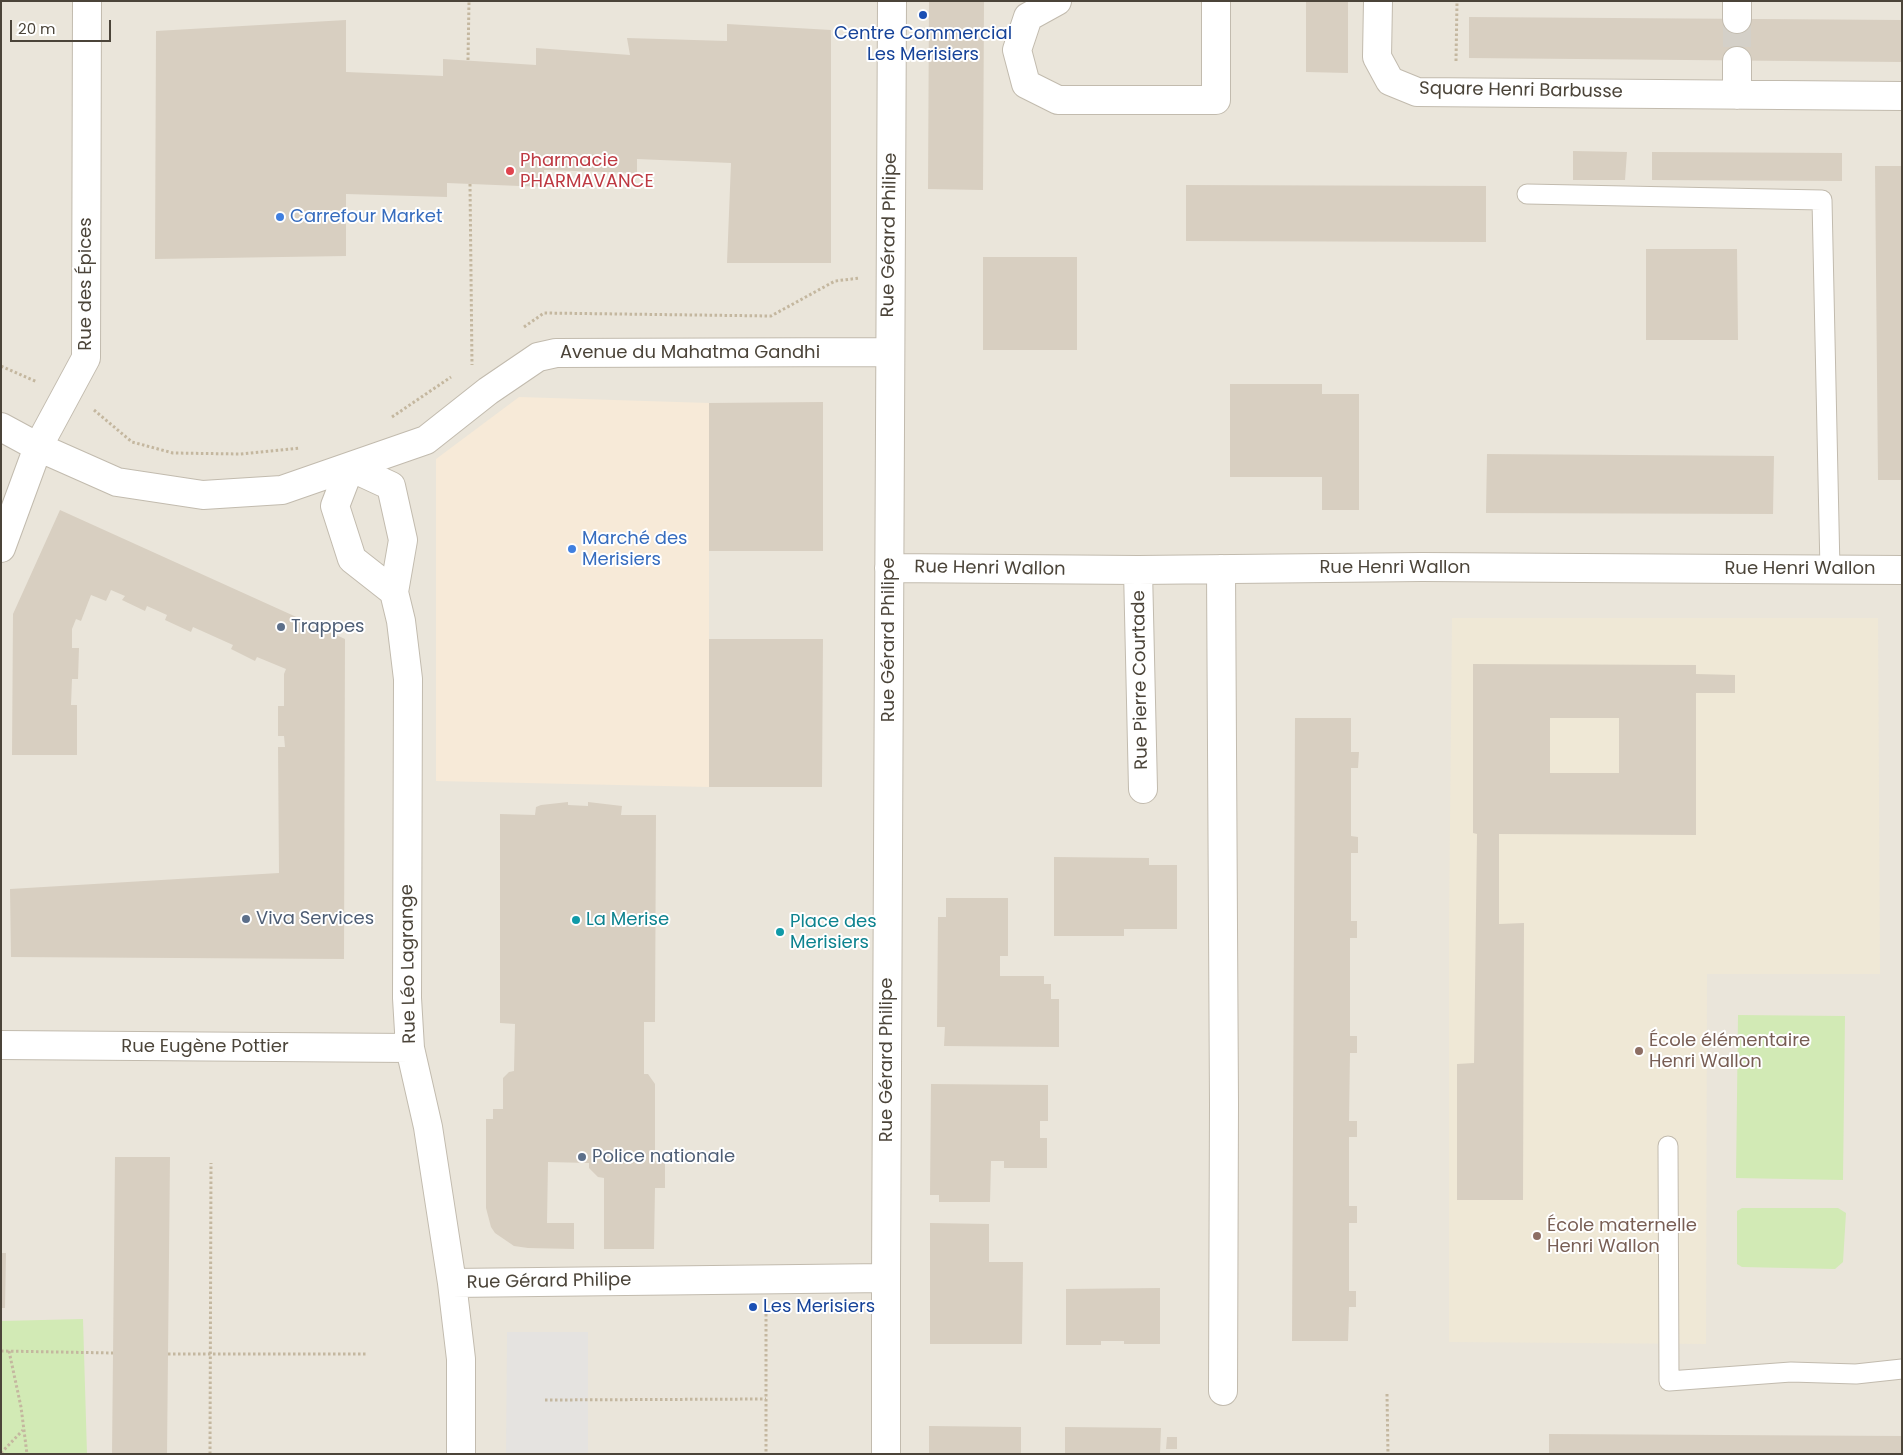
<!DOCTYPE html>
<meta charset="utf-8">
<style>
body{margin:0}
#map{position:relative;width:1903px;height:1455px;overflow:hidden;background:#f6f3ec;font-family:Poppins,sans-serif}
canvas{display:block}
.frame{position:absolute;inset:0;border:2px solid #4b4439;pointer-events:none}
.scale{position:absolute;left:10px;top:20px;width:101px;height:22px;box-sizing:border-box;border:2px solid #4b4439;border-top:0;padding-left:6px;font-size:15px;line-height:18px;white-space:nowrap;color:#4b4439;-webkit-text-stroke:4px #fff;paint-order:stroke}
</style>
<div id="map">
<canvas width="1903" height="1455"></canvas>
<div class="frame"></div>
<div class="scale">20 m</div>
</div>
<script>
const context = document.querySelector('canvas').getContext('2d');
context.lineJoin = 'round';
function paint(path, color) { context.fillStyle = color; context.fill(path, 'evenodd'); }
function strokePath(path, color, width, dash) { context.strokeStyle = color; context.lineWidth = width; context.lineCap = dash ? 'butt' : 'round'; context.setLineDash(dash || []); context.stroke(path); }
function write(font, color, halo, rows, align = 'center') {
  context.font = font + ' Poppins,sans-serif'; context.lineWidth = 4; context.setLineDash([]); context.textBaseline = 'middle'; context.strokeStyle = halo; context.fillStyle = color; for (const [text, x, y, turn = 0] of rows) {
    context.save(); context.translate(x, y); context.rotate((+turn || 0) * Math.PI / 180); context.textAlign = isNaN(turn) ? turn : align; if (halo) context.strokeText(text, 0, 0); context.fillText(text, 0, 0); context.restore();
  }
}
paint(new Path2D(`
 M1,1H1902V1454H1Z`), '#eae5da');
paint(new Path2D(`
 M519,397L709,403V787L436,781V459Z`), '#f7ead8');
paint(new Path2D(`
 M1452,618H1878L1880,974H1707L1706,1344L1449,1342V924Z`), '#efe8d6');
paint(new Path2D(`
 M1738,1015L1845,1016L1843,1180L1736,1178Z
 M1742,1208H1838L1846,1213L1843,1262L1835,1269L1742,1267L1737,1264V1211Z
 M83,1319L87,1454H1V1321Z`), '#d2eab5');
paint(new Path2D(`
 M507,1332H588V1454H506Z`), '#e5e3e0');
paint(new Path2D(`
 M929,1H984L983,190L928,189Z
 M1306,1H1348V73L1306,72Z
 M1469,17L1902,20V62L1469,58Z
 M346,20V72L443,76V59L536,65V48L630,55L627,38L727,41V24L831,30V263H727L731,163L637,159V173L544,170V187L447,183V197L346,194V256L155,259L156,31Z
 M1573,151L1627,152L1625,180H1573Z
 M1652,152L1842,153V181L1652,180Z
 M1875,166H1902V480H1878Z
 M1186,185L1486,186V242L1186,241Z
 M1646,249H1737L1738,340H1646Z
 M983,257H1077V350H983Z
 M1230,384H1322V394H1359V510H1322V477H1230Z
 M823,402V551H709V403Z
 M1487,454L1774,456L1773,514L1486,513Z
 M60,510L345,639L344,959L11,957L10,889L279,873L278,747H285L284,736H278V706H284V674L286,669L257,657L255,661L231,649L233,645L193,627L191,632L165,620L167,615L147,606L145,611L122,600L125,596L111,590L106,601L91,595L81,621L76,619L72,629V648H79L78,679H72L71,705H77V755H12L13,614Z
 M709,639H823L822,787H709Z
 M1473,664L1696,665V674L1735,675V693H1696V835L1499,834V924L1524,923L1523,1200H1457V1064L1474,1063L1477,834L1473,833ZM1550,718H1619V773H1550Z
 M1295,718H1351V752H1359L1358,768H1351V836L1358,837V853H1351V921H1357V938H1350V1036H1357V1053H1350L1349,1121H1357V1137H1349V1206H1357V1223H1349V1291H1356V1307H1349L1348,1341H1292Z
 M568,802V805L588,806V802L622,806L621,815H656L655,1022H644V1074H648L655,1084V1161H665V1188H655L654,1249H604V1178L598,1177L589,1168V1163L548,1162L547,1223H574V1249L528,1248L514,1246L495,1233L491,1227L486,1208V1119H493V1109H503V1078L509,1072L514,1071L515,1024L500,1023V814L535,815L536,807L541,805Z
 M1054,857L1149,858V865H1177V929H1124V936H1054Z
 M946,898H1008V956H1000V976H1044V984H1051V999H1059V1047L944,1046L945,1027H937L938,917H946Z
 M931,1084L1048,1085V1121H1040V1138H1047V1168H1004V1161H991L990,1202H939V1195H930Z
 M115,1157H170L167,1454H112Z
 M930,1223L989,1224V1262H1023L1022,1344H930Z
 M1,1253H6L5,1308H1Z
 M1160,1288V1344H1124V1341H1101V1345H1066V1289Z
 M929,1426L1021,1427V1454H929Z
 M1065,1427L1161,1428L1160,1454H1065Z
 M1549,1434L1902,1436V1454H1549Z
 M1167,1437H1177V1449H1166Z`), '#d8cfc1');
strokePath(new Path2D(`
 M1737,19V61`), '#d4d0c8', 28, [28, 14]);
const service = new Path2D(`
 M1527,194L1822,200L1830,570
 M1668,1146L1669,1381L1791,1372L1856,1374L1902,1369`);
const minor = new Path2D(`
 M1057,1L1028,17L1017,50L1026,84L1058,100H1216V1
 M1378,1L1377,57L1390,81L1417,92L1902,96
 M1737,1V19
 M1737,61V95
 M1,427L38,447L117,482L203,495L282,490L426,440L488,391L538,357L556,353L888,352
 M350,467L391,486L403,540L394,592L401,621L408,679L407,998L410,1048L428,1127L452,1283L461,1359V1454
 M350,467L335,506L352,559L394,592
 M1,548L38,447L86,358L87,1
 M889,568L1138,570L1422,567L1902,570
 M1221,569L1224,1104L1223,1391
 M1138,570L1143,789
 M1,1045L410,1048
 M452,1283L886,1278C890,853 888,427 892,1
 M886,1454V1278`);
strokePath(service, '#c2bbae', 21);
strokePath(minor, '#c2bbae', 30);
strokePath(new Path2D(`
 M468,60L469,1
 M1456,61L1457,1
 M470,184L472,365
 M524,327L544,313L771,316L835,281L860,278
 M1,366L37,382
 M94,410L132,442L173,453L240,454L300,448
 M392,417L451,377
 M766,1309V1454
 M1,1351L113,1353
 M9,1351L21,1407L27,1454
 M168,1354H366
 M1387,1394L1388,1454
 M545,1400L766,1399
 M1,1453L23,1430
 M210,1454L211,1163`), '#c4b79f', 3, [2.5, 2.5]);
strokePath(service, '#fff', 19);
strokePath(minor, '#fff', 28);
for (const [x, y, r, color] of [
 [923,15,5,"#1a4fb4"],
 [510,171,5,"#e0444e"],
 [280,217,5,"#3f7fe0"],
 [572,549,5,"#3f7fe0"],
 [281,627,5,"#5c6f8a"],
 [246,919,5,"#5c6f8a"],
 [576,920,5,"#0f9aa8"],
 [780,932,5,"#0f9aa8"],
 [1639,1051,5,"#8d6e63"],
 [582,1157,5,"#5c6f8a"],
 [1537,1236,5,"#8d6e63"],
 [753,1307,5,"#1a4fb4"]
]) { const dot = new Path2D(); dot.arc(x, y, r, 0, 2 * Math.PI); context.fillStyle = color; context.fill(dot); strokePath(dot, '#fff', 2); }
write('18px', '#164399', '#fff', [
 ["Centre Commercial",923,34],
 ["Les Merisiers",923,55],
 ["Les Merisiers",763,1307,"left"]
]);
write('18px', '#4b4439', '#fff', [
 ["Square Henri Barbusse",1521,91,1],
 ["Rue Gérard Philipe",890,235,-89],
 ["Rue des Épices",86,284,-90],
 ["Avenue du Mahatma Gandhi",690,353],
 ["Rue Henri Wallon",1395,568],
 ["Rue Henri Wallon",990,569,1],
 ["Rue Henri Wallon",1800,569],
 ["Rue Gérard Philipe",889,640,-90],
 ["Rue Pierre Courtade",1141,680,-91],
 ["Rue Léo Lagrange",409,964,-91],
 ["Rue Eugène Pottier",205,1047],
 ["Rue Gérard Philipe",887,1060,-90],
 ["Rue Gérard Philipe",549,1282,-1]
]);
write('18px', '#be3a42', '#fff', [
 ["Pharmacie",520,161],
 ["PHARMAVANCE",520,182]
], 'left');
write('18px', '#366cbe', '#fff', [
 ["Carrefour Market",290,217],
 ["Marché des",582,539],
 ["Merisiers",582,560]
], 'left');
write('18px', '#4e5e75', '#fff', [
 ["Trappes",291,627],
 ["Viva Services",256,919],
 ["Police nationale",592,1157]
], 'left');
write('18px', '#0d838f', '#fff', [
 ["La Merise",586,920],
 ["Place des",790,922],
 ["Merisiers",790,943]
], 'left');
write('18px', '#785e54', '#fff', [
 ["École élémentaire",1649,1041],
 ["Henri Wallon",1649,1062],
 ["École maternelle",1547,1226],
 ["Henri Wallon",1547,1247]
], 'left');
</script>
